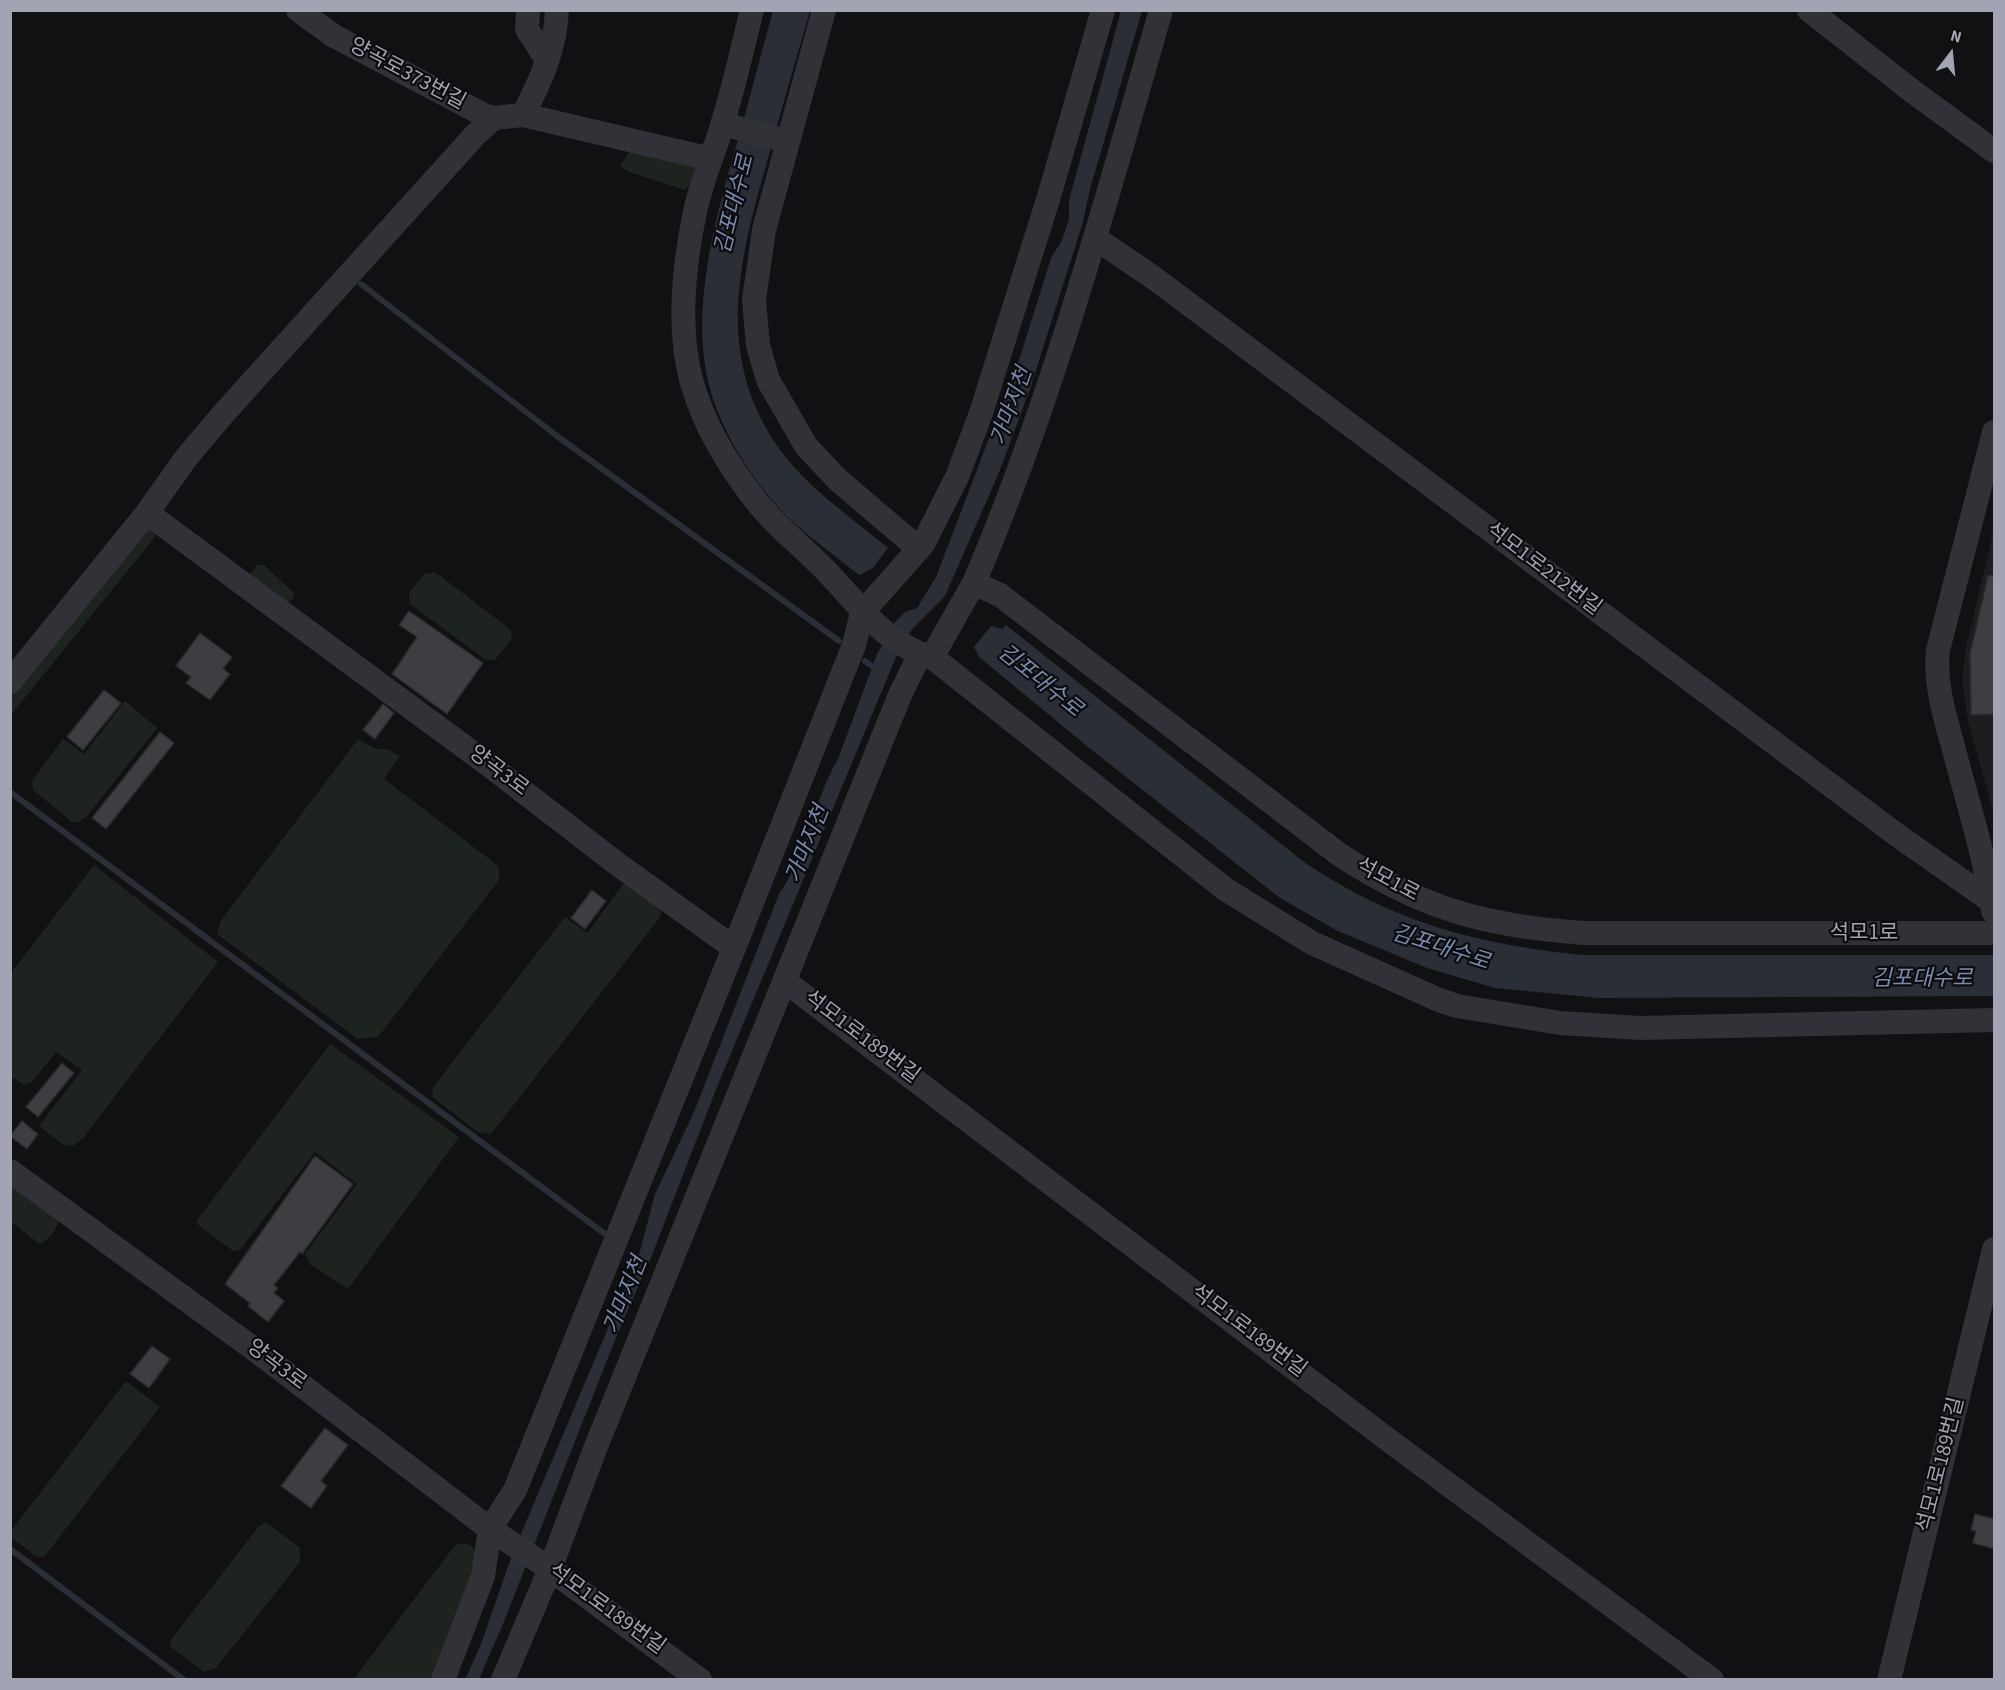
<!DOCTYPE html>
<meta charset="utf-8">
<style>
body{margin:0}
#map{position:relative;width:2005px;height:1690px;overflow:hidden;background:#111012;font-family:"Source Sans 3",sans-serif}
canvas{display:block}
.frame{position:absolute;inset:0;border:12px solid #a2a4b3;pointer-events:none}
.north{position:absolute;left:1921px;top:24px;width:60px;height:60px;-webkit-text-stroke:4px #0c0b0d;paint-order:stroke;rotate:16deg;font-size:16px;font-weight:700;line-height:24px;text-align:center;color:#a2a4b3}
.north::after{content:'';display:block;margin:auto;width:21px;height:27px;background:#a2a4b3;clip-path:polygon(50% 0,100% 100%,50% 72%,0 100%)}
</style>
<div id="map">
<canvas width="2005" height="1690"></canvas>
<div class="frame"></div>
<div class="north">N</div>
</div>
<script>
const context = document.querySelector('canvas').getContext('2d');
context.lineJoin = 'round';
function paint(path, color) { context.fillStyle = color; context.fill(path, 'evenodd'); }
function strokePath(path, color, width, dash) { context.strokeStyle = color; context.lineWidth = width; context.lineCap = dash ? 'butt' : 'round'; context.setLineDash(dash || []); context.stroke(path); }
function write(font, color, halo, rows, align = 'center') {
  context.font = font + ' "Source Sans 3","Noto Sans KR",sans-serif'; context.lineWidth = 4.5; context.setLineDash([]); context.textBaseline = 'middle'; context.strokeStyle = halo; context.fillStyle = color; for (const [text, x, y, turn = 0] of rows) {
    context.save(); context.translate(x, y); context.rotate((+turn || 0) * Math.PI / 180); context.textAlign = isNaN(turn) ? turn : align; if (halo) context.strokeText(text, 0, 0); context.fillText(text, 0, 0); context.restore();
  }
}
paint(new Path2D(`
 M1994,529V815L1968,721L1962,680L1966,647Z`), '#1d1c1f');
paint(new Path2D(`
 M632,147L699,162L702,170L685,190L629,172L620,166Z
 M149,528L156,531L155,537L11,715V692Z
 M257,565H264L294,593L293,598L285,607L247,577Z
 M435,572L510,629L512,639L495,660H486L410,604L409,593L424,574Z
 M125,701L157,728L87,816L79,822H72L33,790L32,781L63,739L84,754Z
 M358,739L376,749H387L400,756L384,779L492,861L499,868V880L378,1037L358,1039L217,934L220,922Z
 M94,865L218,962L83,1138L73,1146L62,1144L39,1126L82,1070L56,1052L32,1082L24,1085L11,1076V973Z
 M631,883L660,905L661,916L491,1134L478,1132L432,1097L433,1087L565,917L587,933L623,884Z
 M330,1044L459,1137L348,1289L310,1264L305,1254L357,1184L315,1152L240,1250L233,1251L198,1225L197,1220Z
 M10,1180L59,1217C59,1226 49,1241 40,1244L11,1222Z
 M126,1381L160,1407L44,1557L36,1556L12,1538L11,1531Z
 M266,1522L300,1548V1562L216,1668L204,1672L171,1647L170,1641L259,1526Z
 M467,1543L474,1548L476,1559L473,1575L434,1679L353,1680L453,1548L458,1544Z`), '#1d241f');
paint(new Path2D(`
 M773,11H810C796,59 782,107 769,155C740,256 713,353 778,447C807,488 850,516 888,548L873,568L859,575C828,550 792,526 767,494C746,468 726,436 715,404C684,319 717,212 741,129C752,89 762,50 773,11Z
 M1121,11H1142L1090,189L1083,222L1030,389L998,475L945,596L912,629L896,657L717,1087L652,1255L617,1335L503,1624L479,1679L465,1680L481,1644L512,1555L639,1255L655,1194L694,1112L779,894C808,853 813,801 838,759L877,654L895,622L905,612L917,608L936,577L1020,357L1051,258L1062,240L1069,219V200Z
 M1006,625L1304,862C1395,923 1474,943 1581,955H1994V996L1599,998L1495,988L1427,968L1338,931L1280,898L1093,751L979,657L974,647L991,626L1002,629Z`), '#292e37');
strokePath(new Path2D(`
 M361,284L557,436L839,641
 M865,661L879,671
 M10,792L609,1237
 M630,1253L642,1262
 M10,1549L184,1680`), '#292e37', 6);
const building = new Path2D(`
 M1988,575L1995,576V714L1971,715L1970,654Z
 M409,611L483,663L447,714L392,674L417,637L399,625Z
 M200,633L232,657L223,669L230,674L210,700L186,683L191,677L176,666Z
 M104,690L121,703L83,750L67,737Z
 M383,704L394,713L375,739L363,730Z
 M160,732L174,743L106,829L92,818Z
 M592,890L606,901L585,929L571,918Z
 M62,1063L74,1073L38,1117L26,1107Z
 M22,1121L38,1134L27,1149L10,1136Z
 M315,1156L353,1184L302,1254L300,1252L274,1285L278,1288L274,1293L284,1301L268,1322L248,1306L250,1303L225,1284Z
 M152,1346L170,1359L149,1388L130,1374Z
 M325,1428L348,1445L321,1481L327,1486L311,1508L281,1486Z
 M1975,1514L1995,1519V1549L1973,1543L1976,1531L1971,1530Z`);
paint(building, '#3d3d42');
strokePath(building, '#2b2a2e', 1.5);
strokePath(new Path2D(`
 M298,10L334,36L486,116L494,118L523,115L711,159
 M528,10L527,29L547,60
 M752,10C742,49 734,87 722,125C714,154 701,182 695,212C684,265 677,330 692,383C704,425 730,468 757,502C774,524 796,541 815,560C853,595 879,643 932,657L974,583L1000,595L1340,855C1423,909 1485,926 1583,933H1994
 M824,10L764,230L754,300L758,345L768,380L806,446L838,480L919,549
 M1809,10L1912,91L1994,151
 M523,115C540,82 556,48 557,10
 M723,124L787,141
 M1095,238L1154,278L1897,835L1991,901
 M147,513L186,458L224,413L476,134L494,118
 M974,583C1053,398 1105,204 1161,10
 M932,657L1225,889L1312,943L1439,1000L1457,1006L1560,1023L1640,1028L1994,1020
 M10,682L147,513L489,765L616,863L734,948L854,645L862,613L923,544L957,477L981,413L1050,193L1103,10
 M1993,911C1985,857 1969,807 1955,754C1946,719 1934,686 1938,650L1994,432
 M786,982L1387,1439L1712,1680
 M10,1171L258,1352L490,1529L550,1569L700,1680
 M443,1680L483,1576L490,1529L515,1490L734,948
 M503,1680L550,1569L595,1449L900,695L920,654
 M1889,1680L1994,1249`), '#323137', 24);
write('21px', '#a2a4b3', '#0c0b0d', [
 ["양곡로373번길",407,75,28],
 ["석모1로212번길",1543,570,37],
 ["양곡3로",498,772,37],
 ["석모1로",1387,881,28],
 ["석모1로",1864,934],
 ["석모1로189번길",861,1038,37],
 ["석모1로189번길",1248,1332,37],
 ["양곡3로",276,1366,37],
 ["석모1로189번길",1942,1465,-76],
 ["석모1로189번길",606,1610,36]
]);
write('italic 22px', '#788bae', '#0c0b0d', [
 ["김포대수로",736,205,-76],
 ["가마지천",1013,407,-70],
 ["김포대수로",1039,682,39],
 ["가마지천",809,845,-68],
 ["김포대수로",1440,949,18],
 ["김포대수로",1922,980],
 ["가마지천",627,1296,-68]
]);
</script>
